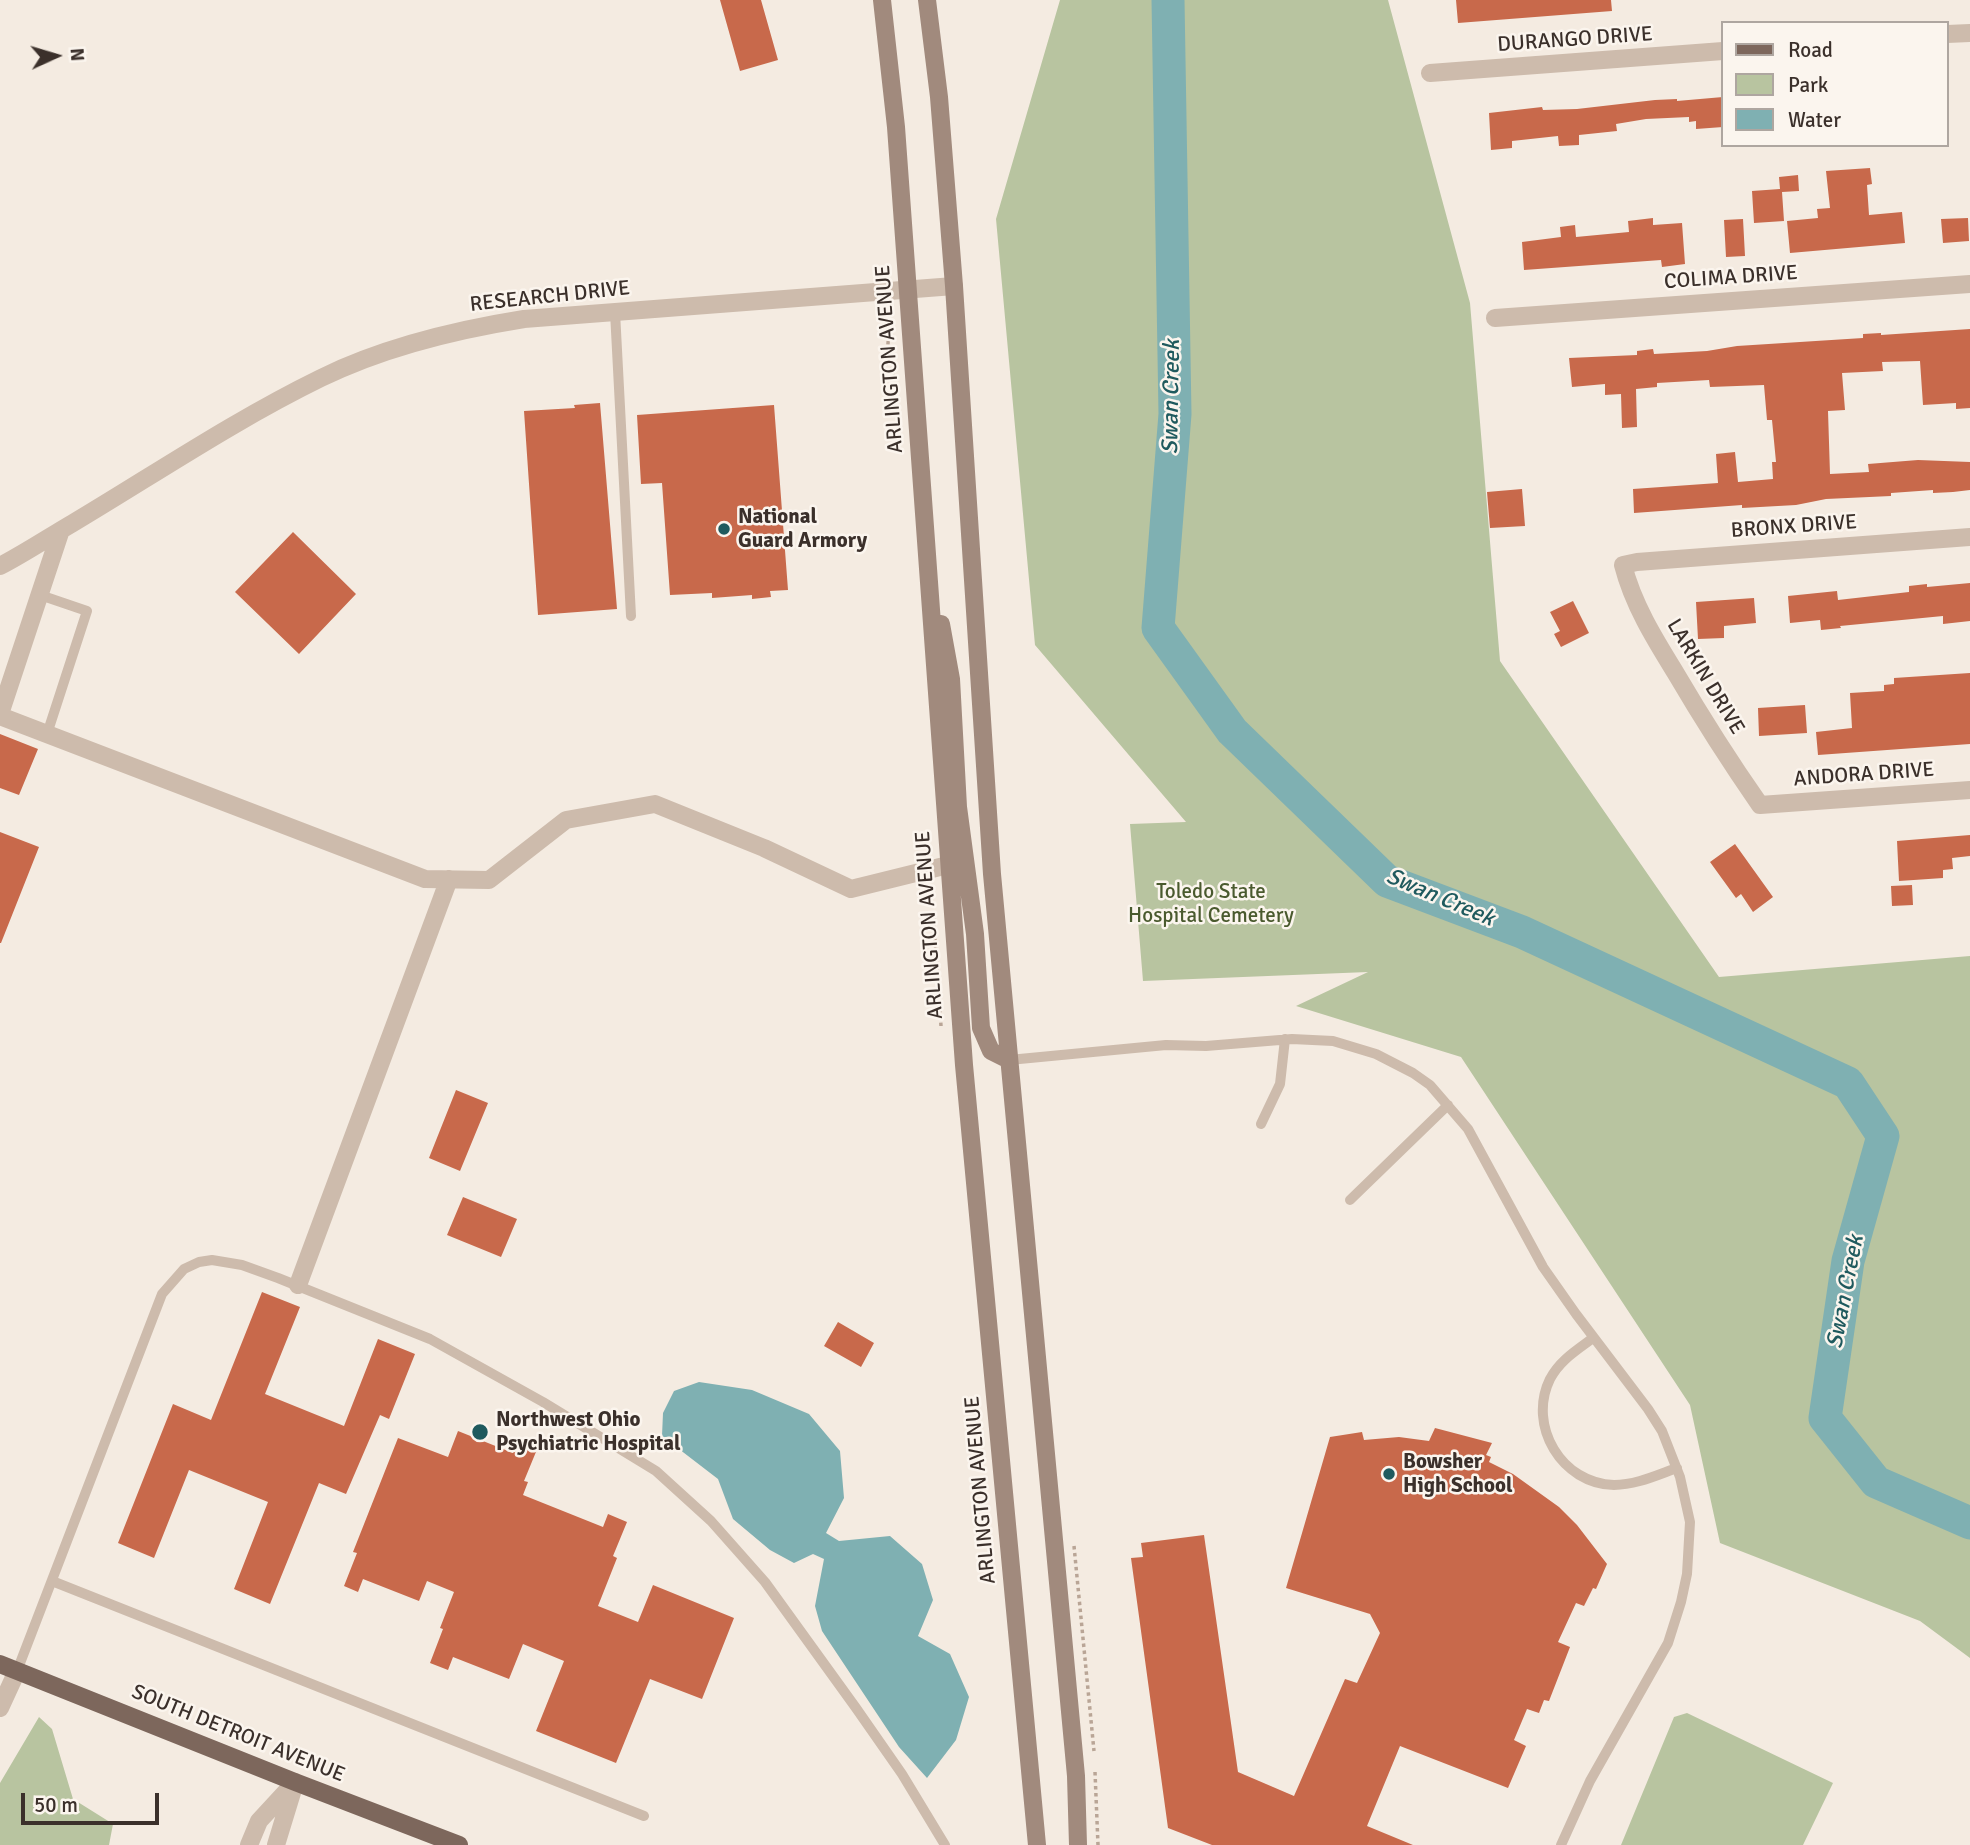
<!DOCTYPE html>
<style>
body{margin:0}
#map{position:relative;width:1970px;height:1845px;overflow:hidden;background:#f4ebe1;font-family:Signika,sans-serif}
canvas{display:block}
.legend{position:absolute;left:1721px;top:21px;width:228px;height:126px;box-sizing:border-box;background:#fbf5ee;border:2px solid #aea6a0;margin:0;padding:9px 12px;list-style:none;font-size:21px;color:#3b302b}
.legend li{display:flex;align-items:center;gap:14px;height:35px}
.legend b{width:35px;border:2px solid #aea6a0}
.north{position:absolute;left:21px;top:21px;width:70px;height:70px;-webkit-text-stroke:5px #fbf5ee;paint-order:stroke;rotate:86deg;font-size:19px;font-weight:700;line-height:28px;text-align:center;color:#3b302b}
.north::after{content:'';display:block;margin:auto;width:24px;height:32px;background:#3b302b;clip-path:polygon(50% 0,100% 100%,50% 72%,0 100%)}
.scale{position:absolute;left:21px;top:1793px;width:138px;height:32px;box-sizing:border-box;border:4px solid #3b302b;border-top:0;padding-left:9px;font-size:21px;line-height:24px;white-space:nowrap;color:#3b302b;-webkit-text-stroke:5px #fbf5ee;paint-order:stroke}
</style>
<div id="map">
<canvas width="1970" height="1845"></canvas>
<ul class="legend">
<li><b style="height:9px;background:#7d675c"></b>Road</li>
<li><b style="height:19px;background:#b8c4a0"></b>Park</li>
<li><b style="height:19px;background:#7fb0b2"></b>Water</li>
</ul>
<div class="north">N</div>
<div class="scale">50 m</div>
</div>
<script>
const context = document.querySelector('canvas').getContext('2d');
context.lineJoin = 'round';
function paint(path, color) { context.fillStyle = color; context.fill(path, 'evenodd'); }
function strokePath(path, color, width, dash) { context.strokeStyle = color; context.lineWidth = width; context.lineCap = dash ? 'butt' : 'round'; context.setLineDash(dash || []); context.stroke(path); }
function write(font, color, halo, rows, align = 'center') {
  context.font = font + ' Signika,sans-serif'; context.lineWidth = 5; context.setLineDash([]); context.textBaseline = 'middle'; context.strokeStyle = halo; context.fillStyle = color; for (const [text, x, y, turn = 0] of rows) {
    context.save(); context.translate(x, y); context.rotate((+turn || 0) * Math.PI / 180); context.textAlign = isNaN(turn) ? turn : align; if (halo) context.strokeText(text, 0, 0); context.fillText(text, 0, 0); context.restore();
  }
}
paint(new Path2D(`
 M1060,0H1388L1470,303L1500,661L1719,977L1970,956V1658L1920,1621L1720,1543L1690,1405L1461,1057L1296,1006L1368,972L1143,981L1130,824L1186,822L1035,645L996,219Z
 M1687,1713L1833,1783L1803,1845H1621L1674,1717Z
 M39,1717L52,1729L73,1799L113,1824L109,1845H0V1783Z`), '#b8c4a0');
paint(new Path2D(`
 M699,1382L752,1390L809,1414L840,1451L844,1498L826,1533L839,1541L890,1536L922,1564L933,1600L918,1636L950,1654L969,1697L956,1740L927,1778L899,1747L822,1631L815,1606L824,1559L813,1554L794,1563L770,1550L733,1519L718,1479L662,1436L663,1413L674,1391Z`), '#7fb0b2');
strokePath(new Path2D(`
 M1168,0L1175,414L1158,628L1232,731L1387,881L1522,932L1848,1083L1883,1136L1848,1261L1825,1418L1876,1482L1970,1523`), '#7fb0b2', 33);
paint(new Path2D(`
 M720,0H761L778,60L740,71Z
 M1456,0H1611L1612,11L1458,23Z
 M1723,97V127L1696,129V121L1689,122V117L1646,119L1616,124L1617,131L1579,135V145L1559,146L1558,136L1512,141V148L1491,150L1489,113L1542,107L1543,110L1577,109L1655,100L1677,99V101Z
 M1870,168L1872,184L1867,185L1869,215L1902,212L1905,243L1790,253L1787,221L1818,218L1817,209L1830,208L1826,171Z
 M1798,175L1799,191L1782,192L1784,221L1754,223L1752,191L1780,189L1779,177Z
 M1653,218V225L1682,223L1685,264L1662,267L1661,260L1524,270L1522,242L1561,237L1560,227L1575,225L1576,237L1629,232L1628,221Z
 M1968,218L1969,241L1943,243L1941,219Z
 M1743,219L1745,256L1726,257L1724,220Z
 M1970,329V408L1956,409V403L1923,405L1920,361L1882,362L1883,371L1842,373L1845,410L1828,411L1830,474L1869,472L1868,464L1918,460L1970,462V490L1953,492L1933,493V490L1891,493V496L1826,499L1796,505L1742,508V505L1634,513L1633,489L1718,483L1716,454L1735,452L1738,482L1773,479L1772,462H1776L1772,420H1767L1764,385L1710,387L1709,380L1657,383V387L1636,389L1637,427L1622,428L1621,394L1605,395V384L1572,387L1569,358L1637,355V351L1653,349L1654,354L1707,351L1737,346L1863,338V334L1881,333V335Z
 M600,403L617,609L538,615L524,411L575,408L574,405Z
 M774,405L788,590L770,591L771,597L752,599V595L712,598V593L670,595L662,483L641,484L637,415Z
 M1522,489L1525,526L1490,528L1487,492Z
 M293,532L356,594L299,654L235,592Z
 M1970,583V621L1943,624V616L1840,626L1841,628L1821,630L1820,620L1790,623L1788,596L1837,591L1838,600L1909,592V586L1927,584V587Z
 M1754,598L1756,623L1724,626V638L1698,639L1696,602Z
 M1573,601L1589,633L1561,647L1554,634L1560,631L1550,612Z
 M1970,673V744L1818,755L1816,732L1852,728L1850,693L1884,691V685L1894,684V678Z
 M1805,705L1807,733L1759,736L1758,708Z
 M0,734L38,749L19,795L0,788Z
 M0,832L39,847L1,943H0Z
 M1970,835V856L1952,858L1953,869L1943,870V878L1899,881L1897,841Z
 M1735,844L1773,897L1753,912L1741,894L1736,898L1710,862Z
 M1912,885L1913,905L1892,906L1891,886Z
 M456,1090L488,1103L460,1171L429,1158Z
 M463,1197L517,1219L501,1257L447,1235Z
 M262,1292L300,1307L265,1394L344,1426L378,1339L415,1354L389,1419L380,1415L346,1494L319,1483L270,1604L234,1589L268,1502L189,1470L154,1558L118,1543L173,1404L211,1420Z
 M838,1322L874,1343L861,1367L824,1346Z
 M1435,1428L1492,1443L1486,1455L1491,1457L1489,1462L1513,1474L1559,1507L1577,1525L1607,1564L1596,1589L1593,1588L1584,1606L1576,1603L1558,1642L1570,1647L1549,1701L1544,1700L1539,1713L1527,1709L1514,1740L1526,1746L1508,1788L1400,1746L1367,1826L1413,1845H1212L1168,1828L1131,1558L1143,1557L1141,1543L1204,1535L1238,1772L1294,1796L1345,1679L1357,1683L1380,1633L1370,1614L1286,1588L1330,1437L1362,1432L1364,1440L1399,1437L1429,1441Z
 M458,1431L513,1453L518,1439L538,1447L524,1481L528,1482L523,1495L603,1527L608,1514L627,1522L613,1556L617,1558L598,1606L638,1622L653,1585L734,1618L702,1699L650,1679L616,1763L536,1731L564,1661L523,1644L509,1679L453,1657L448,1670L430,1663L443,1629L440,1628L454,1592L427,1581L419,1601L363,1579L358,1592L344,1586L357,1553L353,1552L398,1438L448,1457Z`), '#c8694b');
strokePath(new Path2D(`
 M890,320L887,355V363L896,380
 M933,911L941,1026
 M1074,1546L1094,1751
 M1095,1772L1098,1845`), '#b9a596', 3.5, [3.5, 3.5]);
strokePath(new Path2D(`
 M615,312L631,616
 M40,595L87,611L47,734
 M1009,1060L1166,1045L1206,1046L1292,1039L1333,1041L1376,1054L1413,1073L1430,1085L1468,1129L1543,1267L1576,1314L1648,1409L1662,1431L1680,1477L1690,1522L1687,1574L1681,1602L1668,1643L1590,1781L1561,1845
 M1261,1124L1280,1084L1285,1039
 M1350,1200L1448,1105
 M1593,1338C1577,1350 1560,1360 1550,1379C1527,1426 1562,1484 1614,1485C1636,1485 1657,1475 1677,1468
 M52,1581L644,1816
 M17,1671L162,1294L184,1269L199,1262L212,1260L242,1265L278,1278L430,1339L543,1402L656,1471L711,1521L765,1582L856,1708L902,1774L945,1845`), '#cdbbac', 10);
strokePath(new Path2D(`
 M1947,34L1970,33
 M1430,73L1723,51
 M1495,318L1970,284
 M1970,537L1637,562L1623,565C1633,604 1654,638 1675,672C1702,718 1730,762 1760,805L1970,790
 M0,566C25,553 49,537 73,523C155,474 235,420 321,378C384,347 455,330 524,319L954,286
 M0,714L61,530
 M0,716L425,879L489,880L566,820L655,804L764,848L851,889L948,865
 M298,1285L449,879
 M0,1708L17,1671
 M249,1845L259,1821L295,1782
 M276,1845L294,1786`), '#cdbbac', 18);
strokePath(new Path2D(`
 M882,0L896,127L964,1065L1037,1845
 M927,0L939,97L954,286L992,874L1076,1776L1078,1845
 M941,624L951,679L958,807L975,934L981,1028L991,1051L1009,1060`), '#a18a7d', 18);
strokePath(new Path2D(`
 M0,1664L295,1782L459,1845`), '#7d675c', 18);
for (const [x, y, r, color] of [
 [724,529,7,"#1f5a5e"],
 [480,1432,9,"#1f5a5e"],
 [1389,1474,7,"#1f5a5e"]
]) { const dot = new Path2D(); dot.arc(x, y, r, 0, 2 * Math.PI); context.fillStyle = color; context.fill(dot); strokePath(dot, '#fbf5ee', 2.5); }
write('21px', '#3b302b', '#fbf5ee', [
 ["DURANGO DRIVE",1575,40,-4],
 ["COLIMA DRIVE",1731,278,-4],
 ["RESEARCH DRIVE",550,297,-6],
 ["ARLINGTON AVENUE",890,359,-94],
 ["BRONX DRIVE",1794,527,-4],
 ["LARKIN DRIVE",1705,677,59],
 ["ANDORA DRIVE",1864,775,-4],
 ["ARLINGTON AVENUE",930,925,-94],
 ["ARLINGTON AVENUE",981,1490,-95],
 ["SOUTH DETROIT AVENUE",238,1734,22]
]);
write('bold 21px', '#3b302b', '#fbf5ee', [
 ["National",738,517],
 ["Guard Armory",738,541],
 ["Northwest Ohio",496,1420],
 ["Psychiatric Hospital",496,1444],
 ["Bowsher",1403,1462],
 ["High School",1403,1486]
], 'left');
write('21px', '#4a5a2e', '#fbf5ee', [
 ["Toledo State",1211,892],
 ["Hospital Cemetery",1211,916]
]);
write('italic 23px', '#1f5a5e', '#fbf5ee', [
 ["Swan Creek",1172,397,-89],
 ["Swan Creek",1440,898,23],
 ["Swan Creek",1846,1292,-79]
]);
</script>
